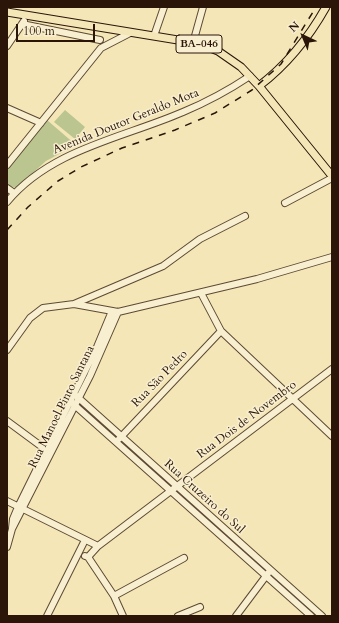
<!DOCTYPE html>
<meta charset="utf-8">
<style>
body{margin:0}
#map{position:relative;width:339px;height:623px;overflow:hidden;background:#f4e6b6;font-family:Cardo,serif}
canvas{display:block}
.frame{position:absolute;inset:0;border:8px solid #2b1509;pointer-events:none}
.north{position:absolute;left:283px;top:16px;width:40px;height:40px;-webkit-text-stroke:3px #f8efd0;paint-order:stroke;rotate:316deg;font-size:11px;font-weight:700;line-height:16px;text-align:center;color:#2b1509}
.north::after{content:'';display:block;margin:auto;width:14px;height:18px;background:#2b1509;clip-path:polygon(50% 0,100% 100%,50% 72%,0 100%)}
.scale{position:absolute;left:16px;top:24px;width:79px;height:18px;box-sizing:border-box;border:2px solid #2b1509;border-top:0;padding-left:5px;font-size:12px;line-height:14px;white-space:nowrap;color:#2b1509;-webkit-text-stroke:3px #f8efd0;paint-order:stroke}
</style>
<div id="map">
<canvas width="339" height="623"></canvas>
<div class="frame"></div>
<div class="north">N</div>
<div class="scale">100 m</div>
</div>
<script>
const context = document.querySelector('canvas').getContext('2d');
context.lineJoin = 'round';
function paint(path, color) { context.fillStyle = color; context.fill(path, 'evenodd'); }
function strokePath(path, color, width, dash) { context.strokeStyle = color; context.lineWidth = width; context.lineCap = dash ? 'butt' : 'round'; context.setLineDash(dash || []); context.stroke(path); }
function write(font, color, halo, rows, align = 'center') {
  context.font = font + ' Cardo,serif'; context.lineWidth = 3; context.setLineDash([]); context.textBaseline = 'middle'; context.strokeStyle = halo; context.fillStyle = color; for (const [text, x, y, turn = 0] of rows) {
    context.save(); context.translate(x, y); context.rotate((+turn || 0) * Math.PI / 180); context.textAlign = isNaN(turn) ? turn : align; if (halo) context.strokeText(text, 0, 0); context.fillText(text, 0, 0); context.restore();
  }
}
paint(new Path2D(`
 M65,110L85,127L75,139L54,122Z
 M47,120L76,145L46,161L16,188L7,185V169Z`), '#bac58f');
const minor = new Path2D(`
 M22,24L100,40
 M154,36L164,7
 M193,43L203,7
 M7,46L24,21
 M7,108L41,123
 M7,165L101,48L130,33
 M7,188L14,193
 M7,202C51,149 123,138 183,112C207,102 229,90 250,76
 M285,203L332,178
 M201,293L221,331L332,436
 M74,304L163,266L200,239L245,216
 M7,350L30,318L43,308L74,304L118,312L257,279L332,257
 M73,393L322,616
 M70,401L311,616
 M7,421L49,452
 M119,439L221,331
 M7,501L98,546
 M12,528L13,519L18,507L97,347L112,311
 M7,547L12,529L90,376L118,312
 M85,556L88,557L114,596L123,616
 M88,557L98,546L332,369
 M114,596L184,558
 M47,616L85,540
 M178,616L200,607
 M236,616L269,572`);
const major = new Path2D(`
 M7,12L184,41L203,45L218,51L241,67L259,86L332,176
 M259,86C288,64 308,39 326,7`);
strokePath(minor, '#5d4934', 8);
strokePath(major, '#2b1509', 9);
strokePath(minor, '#f8efd0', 6);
strokePath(major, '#f4e6b6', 7);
strokePath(new Path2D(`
 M7,230L28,207L58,181L81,167L122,148L175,130L215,113L252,90L281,64L316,7`), '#2b1509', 1.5, [7, 7]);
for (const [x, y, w] of [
 [199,44,46]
]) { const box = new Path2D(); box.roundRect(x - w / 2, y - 9, w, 18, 3); context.fillStyle = '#f8efd0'; context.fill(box); strokePath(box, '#2b1509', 1); }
write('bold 11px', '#2b1509', null, [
 ["BA-046",199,44]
]);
write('12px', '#2b1509', '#f8efd0', [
 ["Avenida Doutor Geraldo Mota",126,122,-22],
 ["Rua São Pedro",160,379,-46],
 ["Rua Manoel Pinto Santana",62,407,-64],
 ["Rua Dois de Novembro",247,420,-37],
 ["Rua Cruzeiro do Sul",204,497,42]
]);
</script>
